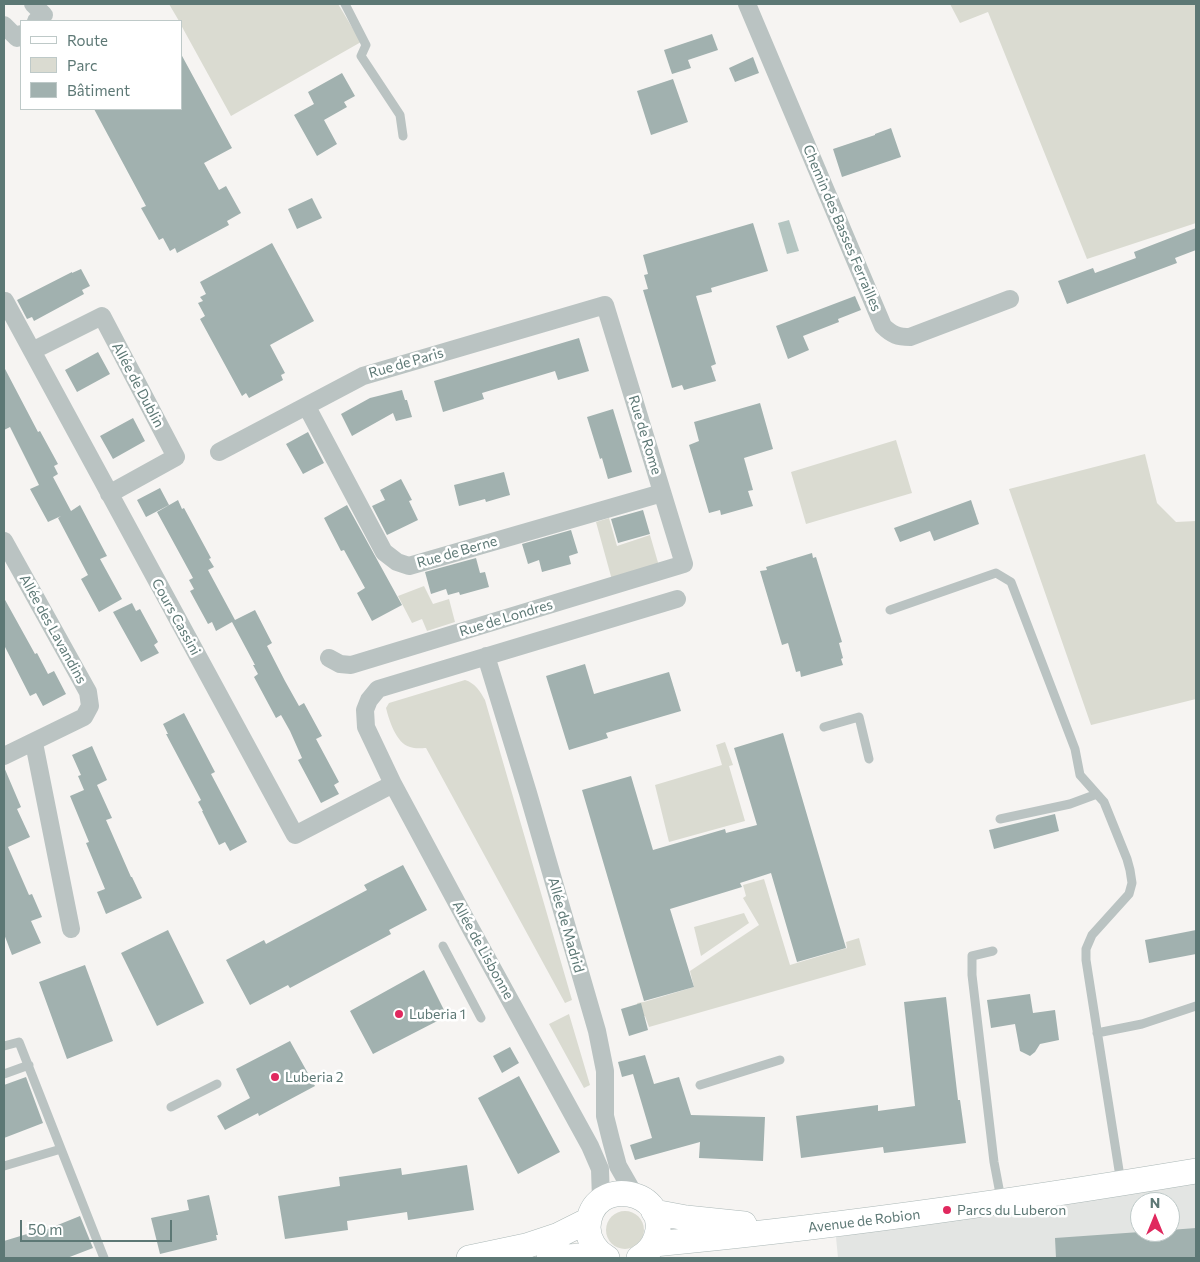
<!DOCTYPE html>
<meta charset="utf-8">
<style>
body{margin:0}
#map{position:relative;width:1200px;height:1262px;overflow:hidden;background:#f6f4f2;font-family:Commissioner,sans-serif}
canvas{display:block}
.frame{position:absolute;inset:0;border:5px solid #5d7875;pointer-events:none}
.legend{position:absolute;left:20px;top:20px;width:162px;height:90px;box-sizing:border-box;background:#fff;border:1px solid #bec9c8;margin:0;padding:6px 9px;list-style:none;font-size:15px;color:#5d7875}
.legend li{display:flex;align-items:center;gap:10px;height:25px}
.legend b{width:25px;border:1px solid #bec9c8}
.north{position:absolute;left:1130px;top:1192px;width:50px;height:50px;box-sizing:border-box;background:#fff;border:1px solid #bec9c8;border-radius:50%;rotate:0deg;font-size:14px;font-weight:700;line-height:20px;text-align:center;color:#5d7875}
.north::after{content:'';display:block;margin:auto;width:18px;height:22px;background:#e0285e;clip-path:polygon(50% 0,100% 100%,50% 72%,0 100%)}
.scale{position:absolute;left:20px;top:1220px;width:152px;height:22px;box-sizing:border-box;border:2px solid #5d7875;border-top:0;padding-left:6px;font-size:15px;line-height:18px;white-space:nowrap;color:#5d7875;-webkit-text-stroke:4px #fff;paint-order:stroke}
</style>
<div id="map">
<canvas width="1200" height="1262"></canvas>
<div class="frame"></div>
<ul class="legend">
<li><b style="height:6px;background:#fff"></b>Route</li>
<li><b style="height:14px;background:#dadbd1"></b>Parc</li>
<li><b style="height:14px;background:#a1b1af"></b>Bâtiment</li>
</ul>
<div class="north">N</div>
<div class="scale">50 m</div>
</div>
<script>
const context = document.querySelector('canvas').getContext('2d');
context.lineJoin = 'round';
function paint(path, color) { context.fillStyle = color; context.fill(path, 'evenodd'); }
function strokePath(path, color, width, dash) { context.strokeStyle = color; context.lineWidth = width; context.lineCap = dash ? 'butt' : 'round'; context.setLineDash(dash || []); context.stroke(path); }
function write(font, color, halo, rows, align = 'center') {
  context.font = font + ' Commissioner,sans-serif'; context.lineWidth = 5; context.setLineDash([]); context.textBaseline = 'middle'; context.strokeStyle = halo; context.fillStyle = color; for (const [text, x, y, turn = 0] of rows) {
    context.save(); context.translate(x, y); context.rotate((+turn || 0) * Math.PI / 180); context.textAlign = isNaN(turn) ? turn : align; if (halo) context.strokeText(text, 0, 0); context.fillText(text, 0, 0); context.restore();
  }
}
paint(new Path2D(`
 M1196,1181V1258H838L836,1237ZM1140,1202H1170V1232H1140Z`), '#e3e5e3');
paint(new Path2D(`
 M169,4H338L361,42L231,116L181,25V21H179Z
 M950,4H1196V223L1087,259L988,12L960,23Z
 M896,440L912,493L806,524L791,472Z
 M1145,454L1157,503L1176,522L1196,521V699L1091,725L1009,489Z
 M609,518L617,546L650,535L659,566L612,580L596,522Z
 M424,586L433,604L449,599L455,622L427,631L422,619L412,623L398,596Z
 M465,680C475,683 480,691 485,700L572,1000L565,1003L426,748C422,748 415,749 410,747C396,743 389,720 386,708L389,703Z
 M725,742L733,765L729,766L745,821L669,842L655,785L722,765L716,745Z
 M764,879L790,965L847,948L846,942L859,938L866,965L649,1027L645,1016H641L637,1003L644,1002L694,987L690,971L759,925L743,898L746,896L743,885Z
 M744,913L749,923L701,956L694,927Z
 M569,1014L590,1085L584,1088L549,1024Z
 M606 1230a19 19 0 1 1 38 0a19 19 0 1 1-38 0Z`), '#dadbd1');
paint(new Path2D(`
 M789,220L799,251L787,254L778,223Z`), '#b4c5c1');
paint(new Path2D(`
 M712,34L718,50L688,60L691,68L672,74L664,50Z
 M181,54L232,148L204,163L219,190L226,186L241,213L227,221L229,225L177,253L175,248L170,251L163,238L159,240L141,208L146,206L94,109H181Z
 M753,57L759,73L735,82L729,68Z
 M342,73L355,96L344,102L347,107L324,120L337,144L317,156L294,115L314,104L308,92Z
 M673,79L688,122L651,135L637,91Z
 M891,128L901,157L842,177L833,149L875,135V134Z
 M312,198L322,218L297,229L288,209Z
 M753,223L768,271L711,288L712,292L696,296L716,364L711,366L716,381L684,390L682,385L672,388L643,290L648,289L644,275L648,274L643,255Z
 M1196,228V250L1175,258L1177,263L1067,304L1058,281L1093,268L1095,273L1136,258L1134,252Z
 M272,243L314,321L270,345L285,373L281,375L283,380L249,398L246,393L242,396L200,319L205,316L198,303L203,301L200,297L206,294L200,282Z
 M81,269L90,286L82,290L84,294L34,321L32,317L27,319L17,300L72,272V273Z
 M855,296L861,310L838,319L839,322L803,336L809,350L788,359L776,326Z
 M579,338L589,371L558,380L555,371L482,393L484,399L443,412L434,381Z
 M98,352L110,374L77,392L65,370Z
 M4,367L38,432L40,431L58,464L54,466L58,474L53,477L71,511L80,505L107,556L100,559L122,599L99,612L81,579L88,575L58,518L61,516L48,522L30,489L39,485L10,427L4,430Z
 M402,390L405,400H407L412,417L396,421L393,413L352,436L341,414L370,398Z
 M760,403L773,449L744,458L753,490L748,491L753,506L721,515L720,510L709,513L689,445L699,441L694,422Z
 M613,409L632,472L608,479L602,458L600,459L587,417Z
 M133,418L145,441L113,459L100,436Z
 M308,432L324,463L303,474L286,444Z
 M504,472L510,495L486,502L485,499L459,506L454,485Z
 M401,479L412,500L409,501L418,520L387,535L372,506L385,500L380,490Z
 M160,488L169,505L146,517L137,500Z
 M178,500L182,509L184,508L211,558L209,559L214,567L208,570L235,620L255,610L272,643L267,646L285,681L299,706L304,703L322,736L316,739L339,782L334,785L339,794L321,803L298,760L302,758L290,731L281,715L276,718L254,677L258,674L253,665H255L232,622L216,631L212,622L208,624L190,591L194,589L189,580L193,578L157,512Z
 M971,500L979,524L934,541L930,531L900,542L894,528Z
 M347,505L402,605L372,621L357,593L365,588L344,550L341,551L324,518Z
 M643,510L650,534L618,543L611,519Z
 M571,530L578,553L569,556L571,564L542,572L539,560L528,564L522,544Z
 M812,553L813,558L816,557L842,642L839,643L843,658L841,659L843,665L801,677L800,671L796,672L788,643L782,645L760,571L767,570L766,567Z
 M476,558L480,573L485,572L489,587L460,595L459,592L448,595L446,589L431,594L425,572Z
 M4,598L35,654L37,653L48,674L54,671L66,694L43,706L36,693L30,696L4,645Z
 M132,603L136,611L140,609L158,642L154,645L159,653L141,662L113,612Z
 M585,664L594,694L669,672L681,711L606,733L608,738L569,750L546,676Z
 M184,713L215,772L211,774L247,842L230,851L225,842L219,845L202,811H203L198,802L201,800L166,734H168L163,724Z
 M783,733L846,948L797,962L771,873L740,883L742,887L670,909L694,987L644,1001L582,790L631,776L653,850L725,829L726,833L757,825L734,748Z
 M92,746L107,780L97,785L112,818L106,820L131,877H132L142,898L106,914L97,892L105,889L86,843L89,842L70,796L84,790L78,776L81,775L72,755Z
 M4,767L21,807L17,809L30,837L8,847L29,895L32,894L42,917L31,921L41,943L12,955L4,934Z
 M1055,814L1059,831L994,849L989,830Z
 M403,865L427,910L389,930L391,934L290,988L288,985L250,1005L226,960L264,940L266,944L367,890L364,885Z
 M168,930L204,1003L157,1026L121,953Z
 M1196,930V954L1149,963L1145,940Z
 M85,965L113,1041L67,1059L39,982Z
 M424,970L447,1016L373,1054L350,1011Z
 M1030,994L1033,1013L1055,1010L1059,1040L1040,1044L1035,1052L1030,1056L1020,1051L1015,1024L991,1028L987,1000Z
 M946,997L958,1100H960L966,1143L884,1153L883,1147L801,1158L796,1116L878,1105V1111L915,1106L904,1002Z
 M641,1003L648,1030L629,1036L621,1009Z
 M290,1041L315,1086L259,1116L258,1113L225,1130L217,1116L250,1098L236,1069Z
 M510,1047L519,1063L502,1073L493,1056Z
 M645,1055L654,1084L679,1077L691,1115L765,1117L763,1161L699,1158L700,1142L635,1160L630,1145L652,1138L633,1074L622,1077L618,1062Z
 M519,1076L560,1152L518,1174L478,1098Z
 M26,1077L43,1123L4,1138V1085Z
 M467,1165L474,1210L408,1220L407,1212L347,1221L348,1230L285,1239L278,1196L340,1186L339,1177L401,1168L402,1175Z
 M209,1195L218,1235H216L217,1240L160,1254L151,1218L189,1210L187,1200Z
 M80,1216L93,1248L67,1258H4V1241L27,1234L28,1237Z
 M1196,1228V1258H1056L1055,1238L1140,1232H1170V1230Z`), '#a1b1af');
const secondary = new Path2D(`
 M654,1212L686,1218L744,1224
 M654,1244C836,1227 1016,1201 1196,1171
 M469,1258L526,1246L559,1235L589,1220
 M549,1258L601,1255
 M607,1258C596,1252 588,1240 588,1227C591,1173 673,1190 656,1238C653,1247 648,1253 639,1258`);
strokePath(secondary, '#acb8b7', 26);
strokePath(new Path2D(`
 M345,4L366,45L361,56L400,115L403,136
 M890,610L996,573L1011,582L1075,749L1080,775L1104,802L1127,859L1130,870L1132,883L1129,894L1092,935L1086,949V960L1121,1183
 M824,727L859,717L869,759
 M1000,819L1070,804L1097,794
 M443,946L481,1018
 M993,951L972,956V975L994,1162L1001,1199
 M1097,1033L1142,1024L1196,1006
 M4,1046L19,1042L61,1149
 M4,1074L29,1065
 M700,1085L780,1060
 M171,1107L217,1084
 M4,1166L61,1149L104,1258`), '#bac3c2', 9);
strokePath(new Path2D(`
 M33,4L44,15L36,21
 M747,4L883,326C892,335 898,337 910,337L1010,299
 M4,25L17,38L21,34
 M5,301L295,835L393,784
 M32,351L102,316L176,457L109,494
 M307,407L384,552L397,562L409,566L662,493
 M219,452L363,376L605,305L684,564L351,665L340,664L329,658
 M4,541L88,692L90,706L84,717L4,756
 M486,656L528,793L597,1031L605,1071V1116L611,1140L618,1166L634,1194
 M34,743L71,929
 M601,1200L600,1169L590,1146L472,931L393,784L366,727L365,710L369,700L378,689L677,599`), '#bac3c2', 18);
strokePath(secondary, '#fff', 25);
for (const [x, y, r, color] of [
 [399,1014,5,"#e0285e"],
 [275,1077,5,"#e0285e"],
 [947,1210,5,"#e0285e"]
]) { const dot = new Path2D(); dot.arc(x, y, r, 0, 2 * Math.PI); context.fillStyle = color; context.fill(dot); strokePath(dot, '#fff', 2); }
write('14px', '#5d7875', '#fff', [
 ["Chemin des Basses Ferrailles",842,228,67],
 ["Rue de Paris",406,363,-16],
 ["Allée de Dublin",138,385,62],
 ["Rue de Rome",645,435,73],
 ["Rue de Berne",457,552,-16],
 ["Cours Cassini",176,617,61],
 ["Rue de Londres",506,618,-17],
 ["Allée des Lavandins",53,629,61],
 ["Allée de Madrid",566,925,74],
 ["Allée de Lisbonne",483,950,61],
 ["Avenue de Robion",864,1221,-7]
]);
write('14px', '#5d7875', '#fff', [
 ["Luberia 1",409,1014],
 ["Luberia 2",285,1077],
 ["Parcs du Luberon",957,1210]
], 'left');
</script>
